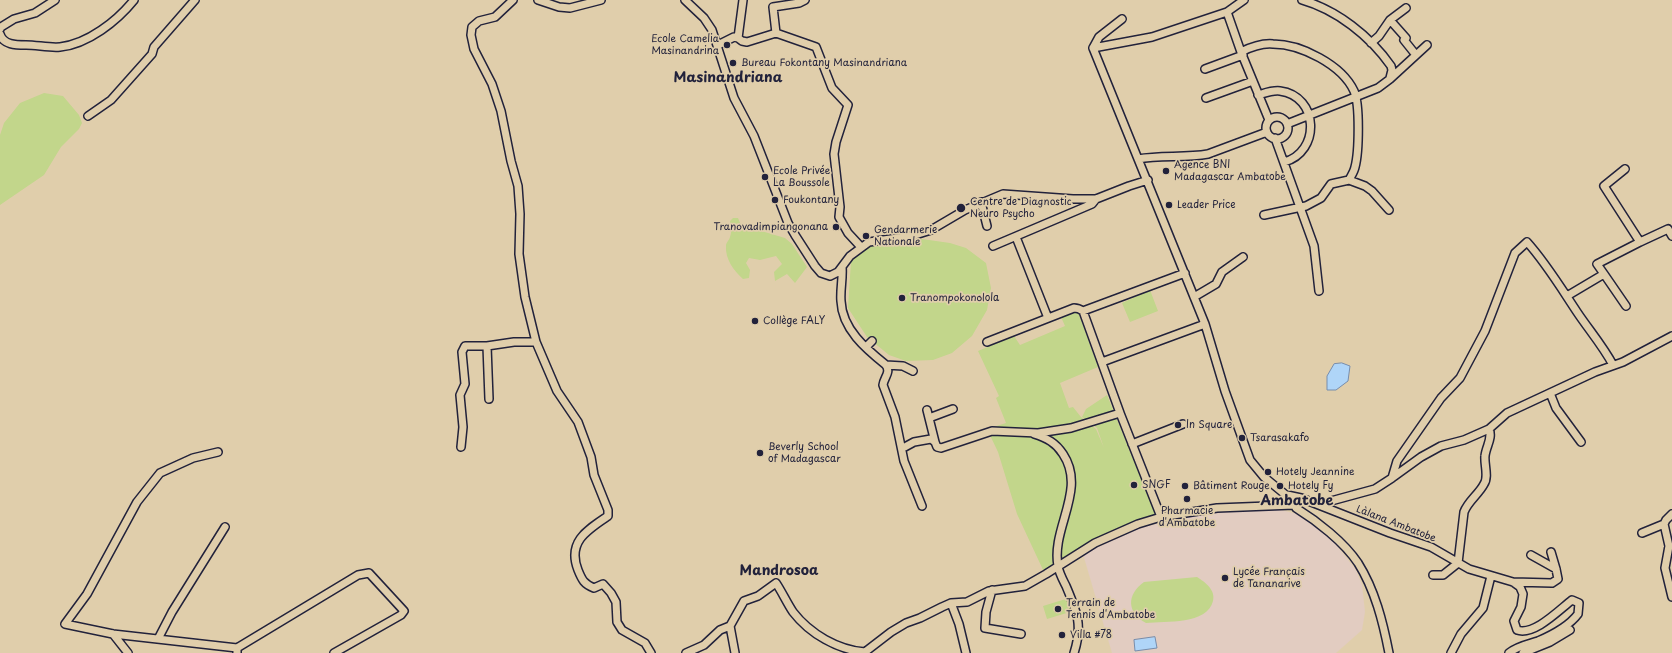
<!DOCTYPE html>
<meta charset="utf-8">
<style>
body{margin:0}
canvas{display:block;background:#e0ceab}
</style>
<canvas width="1672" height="653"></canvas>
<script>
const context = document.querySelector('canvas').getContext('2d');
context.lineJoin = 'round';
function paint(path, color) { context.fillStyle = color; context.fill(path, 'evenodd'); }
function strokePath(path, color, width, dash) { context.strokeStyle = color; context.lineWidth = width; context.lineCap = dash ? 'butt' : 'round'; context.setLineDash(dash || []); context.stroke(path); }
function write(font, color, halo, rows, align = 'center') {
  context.font = font + ' "Playpen Sans",sans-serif'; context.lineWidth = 3.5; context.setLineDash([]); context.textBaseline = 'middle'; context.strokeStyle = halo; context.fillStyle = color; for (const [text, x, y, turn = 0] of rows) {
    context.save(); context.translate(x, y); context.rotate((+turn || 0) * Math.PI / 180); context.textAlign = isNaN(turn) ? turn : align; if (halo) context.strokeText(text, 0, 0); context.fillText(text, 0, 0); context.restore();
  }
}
paint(new Path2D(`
 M1219,509H1278L1300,515L1330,537L1356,570L1362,585L1365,612L1362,630L1336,653H1112L1083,554L1140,528Z`), '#e2ccc1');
paint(new Path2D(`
 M44,93L63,96L79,115L82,123L79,129L61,147L44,175L0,205V135L4,123L20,103Z
 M733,218H738L741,225L785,238L792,244L807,267L795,283L787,274L775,281L774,272L782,264L776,256L760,260L749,258L746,263L750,270L749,278L743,279C734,271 725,259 726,246C726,242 729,241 730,237C732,232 731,226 730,221Z
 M908,237L950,243L966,248L986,263L991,288L987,310L972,336L952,353L933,360L906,361L889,355L867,337L848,308L851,261C871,242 881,241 908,237Z
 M1150,290L1158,311L1130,322L1122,303Z
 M1078,312L1098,367L1060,383L1069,408L1073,407L1081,417L1096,429L1104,448L1097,428L1082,417L1086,409L1107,395L1156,516C1114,525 1080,550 1044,572L1017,514L998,452L987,429L1006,423L996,398L999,396L978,351L1014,336L1020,345L1065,326L1061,317Z
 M1197,577C1205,582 1216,590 1213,601C1207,625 1166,621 1146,623C1127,613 1126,595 1144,582Z
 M1069,598L1073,611L1047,619L1043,606Z`), '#c2d68b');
const water = new Path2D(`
 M1342,363L1350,366L1348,381L1336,390H1327V376L1334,364Z
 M1155,637L1157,648L1135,651L1134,640Z`);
paint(water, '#afd5f8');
strokePath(water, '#778dac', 1);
const minor = new Path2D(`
 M513,0L495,17L479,21L472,27L471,35L474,49L492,84L501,111L511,161L518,186L520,214L519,254L525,297L536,342L557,391L578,422L591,457L594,475L608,510V516C587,530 567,542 578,570C582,580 584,584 594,588L603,584L611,593L616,602L617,622L622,630L645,643L651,653
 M538,0L559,7L570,8L601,0
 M685,0L704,18L712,30L734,98L754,136L788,223L795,235L815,266L821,273L830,276L838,272L850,256L869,242L912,236L931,230L965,210L1003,194L1073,199H1096L1129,186L1148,180
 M1302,0C1337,10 1370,36 1391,66L1392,70L1390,78
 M1227,12L1241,52L1269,120
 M1390,20L1406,38L1404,40L1416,55
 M0,29L1,27L14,19L35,13L55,0
 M776,33L816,47L832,88L848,105L836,142L834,154L840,207L839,217L848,233L861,247
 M0,34C3,45 16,45 26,45C37,45 49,48 60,47C88,44 117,21 134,0
 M738,38L743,0
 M1371,43L1379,36L1390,20L1406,8
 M718,45L734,37L738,38L742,41L747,42L776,33L773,7L799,3L805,0
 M1093,48L1205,324L1225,391L1250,460L1264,477L1292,500L1296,508C1317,521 1344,542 1358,563C1375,590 1383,622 1389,653
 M1093,48L1152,37L1227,12L1244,0
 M1093,48L1099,37L1122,19
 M1241,52C1251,47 1262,43 1273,44C1301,44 1342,65 1354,91C1360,104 1359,152 1355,167C1354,172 1351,176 1349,180
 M1205,69L1243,55
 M1258,95C1265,93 1273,90 1280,91C1319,96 1321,152 1284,162
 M1206,98L1253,81
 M88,116L111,100L152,54L154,47L195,0
 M1266 128a11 11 0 1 1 22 0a11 11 0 1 1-22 0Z
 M1287,124L1378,88L1390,79L1427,45
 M1275,138L1314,246L1319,291
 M1138,159C1161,155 1185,158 1208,154L1267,132
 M981,202L987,226
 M1264,215L1306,206L1321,198L1331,184L1349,180L1365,186L1372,191L1389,210
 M1016,237L1048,318
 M1640,242L1668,229L1672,236
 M993,246L1085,207L1092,204L1096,199
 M842,267C843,279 840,290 841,301C842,329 866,349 886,365C891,373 884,377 883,385L895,417L904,461L922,506
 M1604,274L1626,306
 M1567,296L1604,274L1597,264L1640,242L1604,186L1625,169
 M1194,297L1216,284L1222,272L1243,257
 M1083,311L1185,273
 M987,342L1074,308C1077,308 1080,309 1083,311L1120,413
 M866,347L872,341
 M1102,362L1205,324
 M886,365L903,366L913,371
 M1613,365C1603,346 1589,330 1577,312C1561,288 1546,263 1527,242L1515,253L1485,331L1460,378L1441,398L1397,461L1392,478L1421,457L1441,446L1464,440L1489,429L1507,413L1595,372L1623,362L1672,336
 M1550,393L1556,408L1581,442
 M489,399L487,346L514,342H536
 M927,410L935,442
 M929,418L953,409
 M1034,434C1047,438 1056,443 1063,454C1087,490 1051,528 1058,566C1059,573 1063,580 1066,586C1077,612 1083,625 1074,653
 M1132,444L1183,424
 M461,447L463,427L460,395L465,384L462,352L465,346H487
 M903,448L914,442L931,439L935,442L937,447L941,448L992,431L1038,433L1071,428L1120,413L1161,517
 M218,452L193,458L160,473L137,502L87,594L65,624L113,634L237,648V653
 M1287,495L1301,498L1390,533L1431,547L1469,569L1513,582L1520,587L1523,594L1521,607L1514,621L1517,630C1534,636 1559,610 1572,600L1579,603L1578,614C1569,626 1552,635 1538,641C1529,644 1517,646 1509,653
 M1321,505L1331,501L1375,489L1392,478
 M1672,514L1666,520L1664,524L1669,546L1665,568L1672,597
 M1642,533L1664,524
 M1531,555L1556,569
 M1433,575H1443L1458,563L1464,512C1468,501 1479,494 1484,484C1489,477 1484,464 1485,456C1486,446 1493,438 1489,429
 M1513,582L1552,583L1558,579L1556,569L1551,552
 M992,590L986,612L985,628L1021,634
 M951,603L959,624L966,653
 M730,626L735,653
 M113,634L128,653
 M158,639L172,612L225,527
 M237,648L358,575L369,573L404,611L401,615L334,653
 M686,653L704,645L720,630L730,626L744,601L758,596L776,583C782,592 787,603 793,612C810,634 838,650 865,652L891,632L906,623L920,618L942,607L951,603L967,602L989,591L1025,586L1046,574L1095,543L1138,524L1161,517L1217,508L1294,505
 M1451,653L1461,634L1483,608L1491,576
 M1523,653L1550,642L1570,630`);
strokePath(minor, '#22223b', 10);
strokePath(minor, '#e0ceab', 7);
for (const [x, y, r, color] of [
 [727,45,4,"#22223b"],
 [733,63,4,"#22223b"],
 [1166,171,4,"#22223b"],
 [765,177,4,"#22223b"],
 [775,200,4,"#22223b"],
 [1169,205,4,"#22223b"],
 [961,208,5,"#22223b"],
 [836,227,4,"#22223b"],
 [866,236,4,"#22223b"],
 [902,298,4,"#22223b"],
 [755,321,4,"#22223b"],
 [1178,425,4,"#22223b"],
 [1242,438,4,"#22223b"],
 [760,453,4,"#22223b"],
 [1268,472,4,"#22223b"],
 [1134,485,4,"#22223b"],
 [1185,486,4,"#22223b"],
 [1280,486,4,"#22223b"],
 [1187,499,4,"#22223b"],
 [1225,578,4,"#22223b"],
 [1058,609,4,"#22223b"],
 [1062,635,4,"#22223b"]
]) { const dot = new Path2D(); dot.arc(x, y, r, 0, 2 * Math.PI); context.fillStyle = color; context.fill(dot); strokePath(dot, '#e0ceab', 1.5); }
write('10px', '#22223b', '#e0ceab', [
 ["Ecole Camelia",719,39,"right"],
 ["Masinandrina",719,51,"right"],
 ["Bureau Fokontany Masinandriana",741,63],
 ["Agence BNI",1174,165],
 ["Madagascar Ambatobe",1174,177],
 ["Ecole Privée",773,171],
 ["La Boussole",773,183],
 ["Foukontany",783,200],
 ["Centre de Diagnostic",970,202],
 ["Neuro Psycho",970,214],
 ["Leader Price",1177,205],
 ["Tranovadimpiangonana",828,227,"right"],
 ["Gendarmerie",874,230],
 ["Nationale",874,242],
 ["Tranompokonolola",910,298],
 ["Collège FALY",763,321],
 ["In Square",1186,425],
 ["Tsarasakafo",1250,438],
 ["Beverly School",768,447],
 ["of Madagascar",768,459],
 ["Hotely Jeannine",1276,472],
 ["SNGF",1142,485],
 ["Bâtiment Rouge",1193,486],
 ["Hotely Fy",1288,486],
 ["Pharmacie",1187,511,"center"],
 ["d'Ambatobe",1187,523,"center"],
 ["Lycée Français",1233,572],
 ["de Tananarive",1233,584],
 ["Terrain de",1066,603],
 ["Tennis d'Ambatobe",1066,615],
 ["Villa #78",1070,635]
], 'left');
write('10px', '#22223b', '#e0ceab', [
 ["Làlana Ambatobe",1396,524,21]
]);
write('bold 14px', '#22223b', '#e0ceab', [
 ["Masinandriana",728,78],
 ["Ambatobe",1297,501],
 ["Mandrosoa",779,571]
]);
</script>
